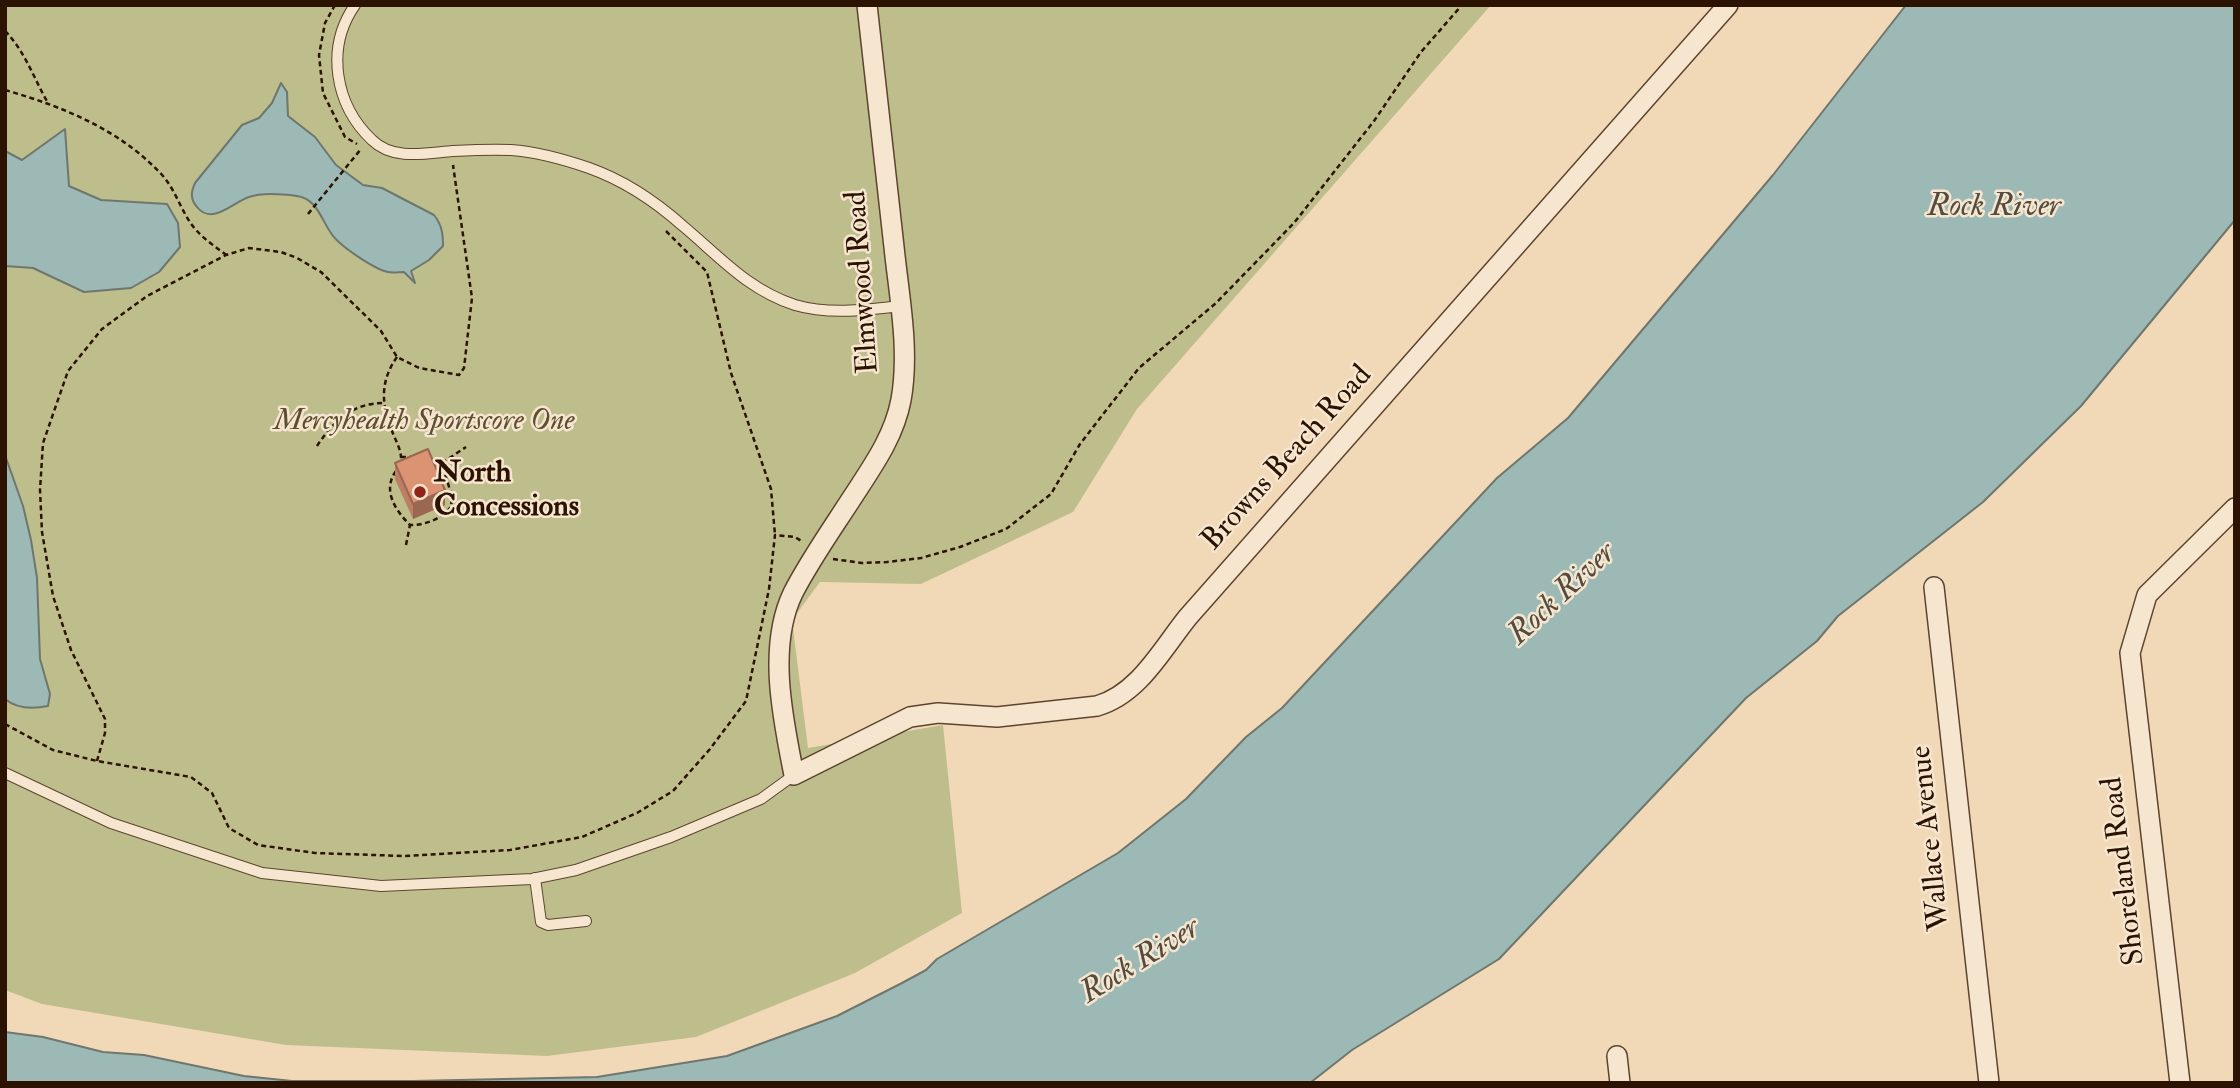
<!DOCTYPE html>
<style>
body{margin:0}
#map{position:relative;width:2240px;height:1088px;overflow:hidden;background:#f1d9b7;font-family:"IM FELL Double Pica",serif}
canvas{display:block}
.frame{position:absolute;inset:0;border:7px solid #2c1200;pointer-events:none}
</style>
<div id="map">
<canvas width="2240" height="1088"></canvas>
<div class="frame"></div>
</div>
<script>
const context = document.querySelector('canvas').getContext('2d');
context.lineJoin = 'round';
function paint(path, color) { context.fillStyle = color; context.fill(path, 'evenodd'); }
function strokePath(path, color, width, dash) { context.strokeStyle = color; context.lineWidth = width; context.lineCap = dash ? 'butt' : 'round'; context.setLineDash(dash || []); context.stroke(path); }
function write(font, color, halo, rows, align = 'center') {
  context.font = font + ' "IM FELL Double Pica",serif'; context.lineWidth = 5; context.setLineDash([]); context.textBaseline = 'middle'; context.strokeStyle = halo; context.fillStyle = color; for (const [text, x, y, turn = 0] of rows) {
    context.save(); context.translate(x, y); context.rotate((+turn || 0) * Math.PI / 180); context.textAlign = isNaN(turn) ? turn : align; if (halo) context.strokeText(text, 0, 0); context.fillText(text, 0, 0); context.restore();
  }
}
paint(new Path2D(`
 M5,5H1491L1137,409L1073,512L921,584L820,582L792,620L808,748L943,725L962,913L855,973L696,1037L547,1056L286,1045L42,1004L5,990Z`), '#bdbe8c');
const water = new Path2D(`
 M1906,5H2235V220L2081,406L1983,502L1838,616L1817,641L1746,698L1499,959L1352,1050L1310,1083H5V1032L43,1037L103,1052L144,1055L244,1076L292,1081H413L597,1077L727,1056L837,1016L902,983L926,970L937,959L1118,853L1186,799L1246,737L1282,708L1497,478L1568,418L1773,175Z
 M281,83L287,92L288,116L315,137L336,165L363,185L382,188L434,215C442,225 443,234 443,246L429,260L411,271L415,283L404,272C399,272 393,273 388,272C374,269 338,245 331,233C321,219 317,199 297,196C282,194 263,192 249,197C233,202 212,226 197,207C190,199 191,192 195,183L242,125L259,118L272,103Z
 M65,129L69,186L101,200L167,204L178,223L180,247L159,272L131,288L84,292L33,268L5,266V151L22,160Z
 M5,455L23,506L31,540L37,578L40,659L50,694L48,706C33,709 17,709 5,699Z`);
paint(water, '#9cb9b5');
strokePath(water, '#6f766d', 2);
const lane = new Path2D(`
 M355,5C325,48 335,105 372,140C393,161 427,153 453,151C472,150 492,149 511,150C538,152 563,159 589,168C623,180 656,202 683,226C719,256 748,290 795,305C829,315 866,310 900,306
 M5,773L111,823L262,873L381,886L532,879L576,870L671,837L761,799L794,775
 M535,878L541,922L548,925L586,921`);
const street = new Path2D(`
 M867,5C876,86 885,166 894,247C899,296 910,350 901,400C894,437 872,467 852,498C832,529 810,560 793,593C767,647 783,719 794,775L910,717L938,713L997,717L1097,706C1139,694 1162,649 1188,617L1728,5
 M1934,587L1989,1083
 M1617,1056L1620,1083
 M2180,1083L2130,653L2147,595L2235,508`);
strokePath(lane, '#5d442e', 12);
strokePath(street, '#5d442e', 22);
strokePath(new Path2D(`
 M335,5L325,23L319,55L323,93L345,137L357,144
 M5,31C25,51 34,79 48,103
 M5,90C64,107 121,130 163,176C177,192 182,215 197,231C205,240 216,247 226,255
 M308,214L361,149
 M666,231L707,272L731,373L771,489L775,535
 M397,357C380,381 381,404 392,431C396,442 402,450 401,462
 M317,446C332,423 352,403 383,403
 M401,457H412
 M442,463L466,447
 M396,471C382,490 395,510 410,525C426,525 441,519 451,507L452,497L442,463L429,458
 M451,507L469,516
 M406,545L410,525
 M833,559L862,563L887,562L921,558L960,547L1006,529L1051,494L1080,444L1139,368L1216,303L1294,223L1374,121L1421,52L1462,5
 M5,724L53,750L97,761L191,777L212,793L229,828L258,845L315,853L404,856L510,850L582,837L637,813L673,791L710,749L746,701L769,589L775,535L795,537L803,542
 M97,761L105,733V719L71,650L53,596L42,532L40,490L43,443L68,371L102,329L147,296L226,255L249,248L281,252L297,258L321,272L381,331L397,357L419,368L459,375L464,368L472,298L453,165`), '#2c1200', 2.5, [5, 3.5]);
strokePath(lane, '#f6e6d0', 10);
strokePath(street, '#f6e6d0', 19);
paint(new Path2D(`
 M395,463L445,505L413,519L395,479Z`), '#bd7e63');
paint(new Path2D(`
 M445,490V505L413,519V504Z`), '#9a6750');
const building = new Path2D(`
 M428,449L445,490L413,504L395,463Z`);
paint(building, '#dc9373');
strokePath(building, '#9a6750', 2);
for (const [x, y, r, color] of [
 [420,492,7,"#8f2418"]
]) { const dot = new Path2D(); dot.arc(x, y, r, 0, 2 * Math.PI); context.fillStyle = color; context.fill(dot); strokePath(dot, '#f6e6d0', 2.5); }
write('30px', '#2c1200', '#f6e6d0', [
 ["Elmwood Road",864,282,-94],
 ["Browns Beach Road",1288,459,-48],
 ["Wallace Avenue",1932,838,-96],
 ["Shoreland Road",2125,871,-97]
]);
write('italic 30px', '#5f4e31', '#f6e6d0', [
 ["Mercyhealth Sportscore One",424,423]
]);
write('bold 30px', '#2c1200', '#f6e6d0', [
 ["North",434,475],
 ["Concessions",434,509]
], 'left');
write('italic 32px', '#534c3f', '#f6e6d0', [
 ["Rock River",1994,208],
 ["Rock River",1563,595,-43],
 ["Rock River",1141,962,-32]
]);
</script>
